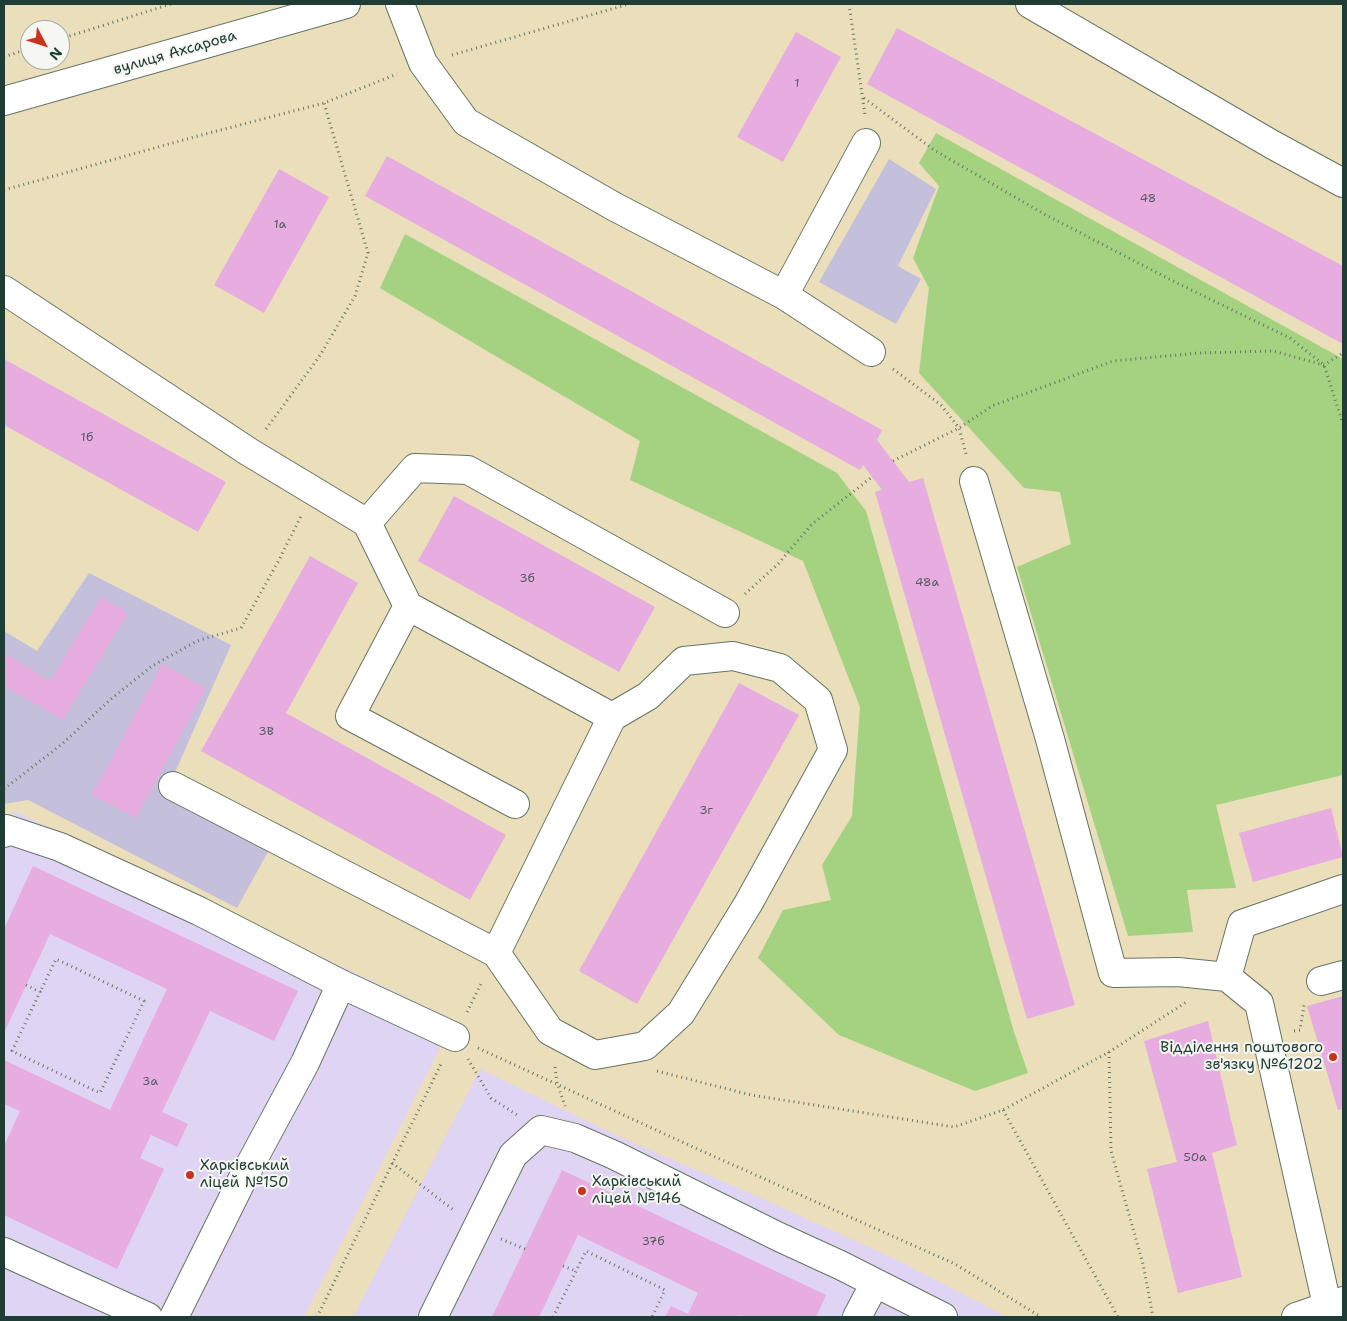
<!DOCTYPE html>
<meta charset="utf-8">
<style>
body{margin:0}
#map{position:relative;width:1347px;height:1321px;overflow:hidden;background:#eadebb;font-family:"Shantell Sans",sans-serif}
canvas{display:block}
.frame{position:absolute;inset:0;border:5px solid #1f3d34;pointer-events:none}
.north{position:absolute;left:20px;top:20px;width:50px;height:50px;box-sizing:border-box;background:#f6f6f2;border:1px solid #a0aca6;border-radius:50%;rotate:130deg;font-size:14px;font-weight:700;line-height:20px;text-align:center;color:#1f3d34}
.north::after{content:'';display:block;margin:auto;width:18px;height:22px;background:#c8321e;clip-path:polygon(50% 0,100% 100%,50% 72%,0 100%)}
</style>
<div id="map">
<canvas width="1347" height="1321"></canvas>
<div class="frame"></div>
<div class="north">N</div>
</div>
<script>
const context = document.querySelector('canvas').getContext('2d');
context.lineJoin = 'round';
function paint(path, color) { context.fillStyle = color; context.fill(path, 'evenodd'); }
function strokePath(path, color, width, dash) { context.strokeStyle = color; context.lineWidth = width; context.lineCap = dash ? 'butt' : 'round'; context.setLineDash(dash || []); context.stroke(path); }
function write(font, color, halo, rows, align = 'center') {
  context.font = font + ' "Shantell Sans",sans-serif'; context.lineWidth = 4; context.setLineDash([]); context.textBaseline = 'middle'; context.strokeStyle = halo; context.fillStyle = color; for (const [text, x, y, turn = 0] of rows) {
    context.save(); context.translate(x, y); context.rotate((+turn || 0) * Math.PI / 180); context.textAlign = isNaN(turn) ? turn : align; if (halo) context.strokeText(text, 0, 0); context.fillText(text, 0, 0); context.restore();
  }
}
paint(new Path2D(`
 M14,811L454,1020L304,1317H4V821Z
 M480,1069L622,1138L761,1198L895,1259L1007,1317H353Z`), '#e0d4f4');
paint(new Path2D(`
 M889,159L936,189L898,266L921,279L896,324L819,282Z
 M89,573L231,645L166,793L269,850L237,908L28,800L4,804V631L37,651Z`), '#c4c0db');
paint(new Path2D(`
 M936,133L1343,359V775L1216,805L1236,888L1187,890L1193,932L1128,936L1017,567L1071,544L1060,492L1024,488L919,373L929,288L913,258L939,186L919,163Z
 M405,234L837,473L866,511L1014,1032L1028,1073L975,1091L839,1035L758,958L783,910L831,900L822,865L852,816L860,707L803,561L630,480L640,441L380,288Z`), '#a4d280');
paint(new Path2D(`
 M897,28L1343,266V344L867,84Z
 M796,32L841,57L783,162L737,137Z
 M387,156L882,430L877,440L909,482L923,478L1075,1005L1027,1019L875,492L882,490L863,465L860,470L365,196Z
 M279,169L329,197L264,313L214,285Z
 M4,359L226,482L198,532L4,425Z
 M454,496L655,607L619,672L418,561Z
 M310,556L358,583L286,713L506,835L470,900L201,751Z
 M101,597L128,613L63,720L4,686V653L50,681Z
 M162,664L206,688L136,818L92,795Z
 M739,683L799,715L637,1004L579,971Z
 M1331,808L1343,857L1253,882L1239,833Z
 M33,866L298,991L274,1041L210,1011L162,1112L188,1124L177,1147L151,1135L140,1158L164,1169L117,1269L4,1215V1146L20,1111L4,1104V1060L110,1110L167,989L50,934L4,1033V929Z
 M1343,996V1109L1338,1110L1307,1006Z
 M1208,1021L1237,1145L1212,1153L1242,1277L1178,1293L1147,1169L1177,1162L1144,1041Z
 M562,1170L826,1295L816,1317H745L739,1315L738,1317H665L671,1306L688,1314L698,1293L578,1235L539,1317H492Z`), '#e7ace0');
const minor = new Path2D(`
 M400,4L423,63L466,122L615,207L784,295L866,143
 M1030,4L1273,145L1343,183
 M4,101L346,4
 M4,290L249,452L367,523L408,606L612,717
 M784,295L871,352
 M974,481L1050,739L1113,973L1178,972L1227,977L1259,1003L1327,1305
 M367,523L415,468L468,470L725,613
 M408,606L350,716L515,804
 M733,656L780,668L818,700L833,750L748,904L681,1013L645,1046L595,1055L550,1031L496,953L612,717L648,696L684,661Z
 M173,786L496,953
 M4,833L6,829L60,847L199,911L341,984L455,1037
 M1227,977L1242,924L1343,889
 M1321,981L1343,975
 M4,1252L148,1317
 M174,1317L243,1178L305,1063L341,984
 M433,1317L513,1155L541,1130L575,1138L614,1155L779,1237L840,1265L943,1317
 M857,1317L875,1283
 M1296,1317L1343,1301`);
strokePath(minor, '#667563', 30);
strokePath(new Path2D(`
 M849,4L865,115
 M60,39L171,4
 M452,55L629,4
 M4,57L30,48
 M864,98L934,150L1044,214L1175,282L1290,338L1324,365L1343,424
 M4,190L194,137L324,103L397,74
 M893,369L941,405L959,428L966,454
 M266,429L319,357L355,296L368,253L324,103
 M893,461L959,428L992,406L1113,361L1199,353L1273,351L1324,365L1343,353
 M745,594L778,564L812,524L872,477
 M4,789L62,744L111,699L152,666L197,641L241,628L279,560L301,516
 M26,985L40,992L12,1051L100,1093L144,1001L56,959L40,992
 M467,1012L482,982
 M1294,1031L1300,1030L1304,1006L1305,1003
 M478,1048L693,1147L955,1264L1041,1317
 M1109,1052L1111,1151L1143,1264L1153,1317
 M468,1059L491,1098L517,1115
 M555,1067L557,1083L565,1106
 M657,1071L751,1095L954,1127L1003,1110L1109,1052L1188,1001
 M1003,1110L1118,1317
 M392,1163L455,1211
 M501,1239L525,1249
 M563,1266L576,1271
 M317,1317L442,1062
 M553,1317L586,1251L665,1290L652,1317`), '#667563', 3, [1, 4]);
strokePath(minor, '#fff', 28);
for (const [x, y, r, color] of [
 [1333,1057,5,"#c8321e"],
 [190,1175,5,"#c8321e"],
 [582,1191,5,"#c8321e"]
]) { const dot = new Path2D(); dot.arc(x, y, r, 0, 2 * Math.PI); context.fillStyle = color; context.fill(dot); strokePath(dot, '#f6f6f2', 2); }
write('12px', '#51595f', null, [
 ["1",797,84],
 ["48",1148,199],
 ["1а",280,225],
 ["1б",87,438],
 ["3б",527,579],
 ["48а",927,583],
 ["3В",266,732],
 ["3г",706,811],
 ["3а",150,1082],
 ["50а",1195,1158],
 ["37б",653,1242]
]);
write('15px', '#1f3d34', '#f6f6f2', [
 ["вулиця Ахсарова",175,53,-16]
]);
write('15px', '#1f3d34', '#f6f6f2', [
 ["Відділення поштового",1323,1048,"right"],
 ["зв'язку №61202",1323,1065,"right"],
 ["Харківський",200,1166],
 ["ліцей №150",200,1183],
 ["Харківський",592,1182],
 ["ліцей №146",592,1199]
], 'left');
</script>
